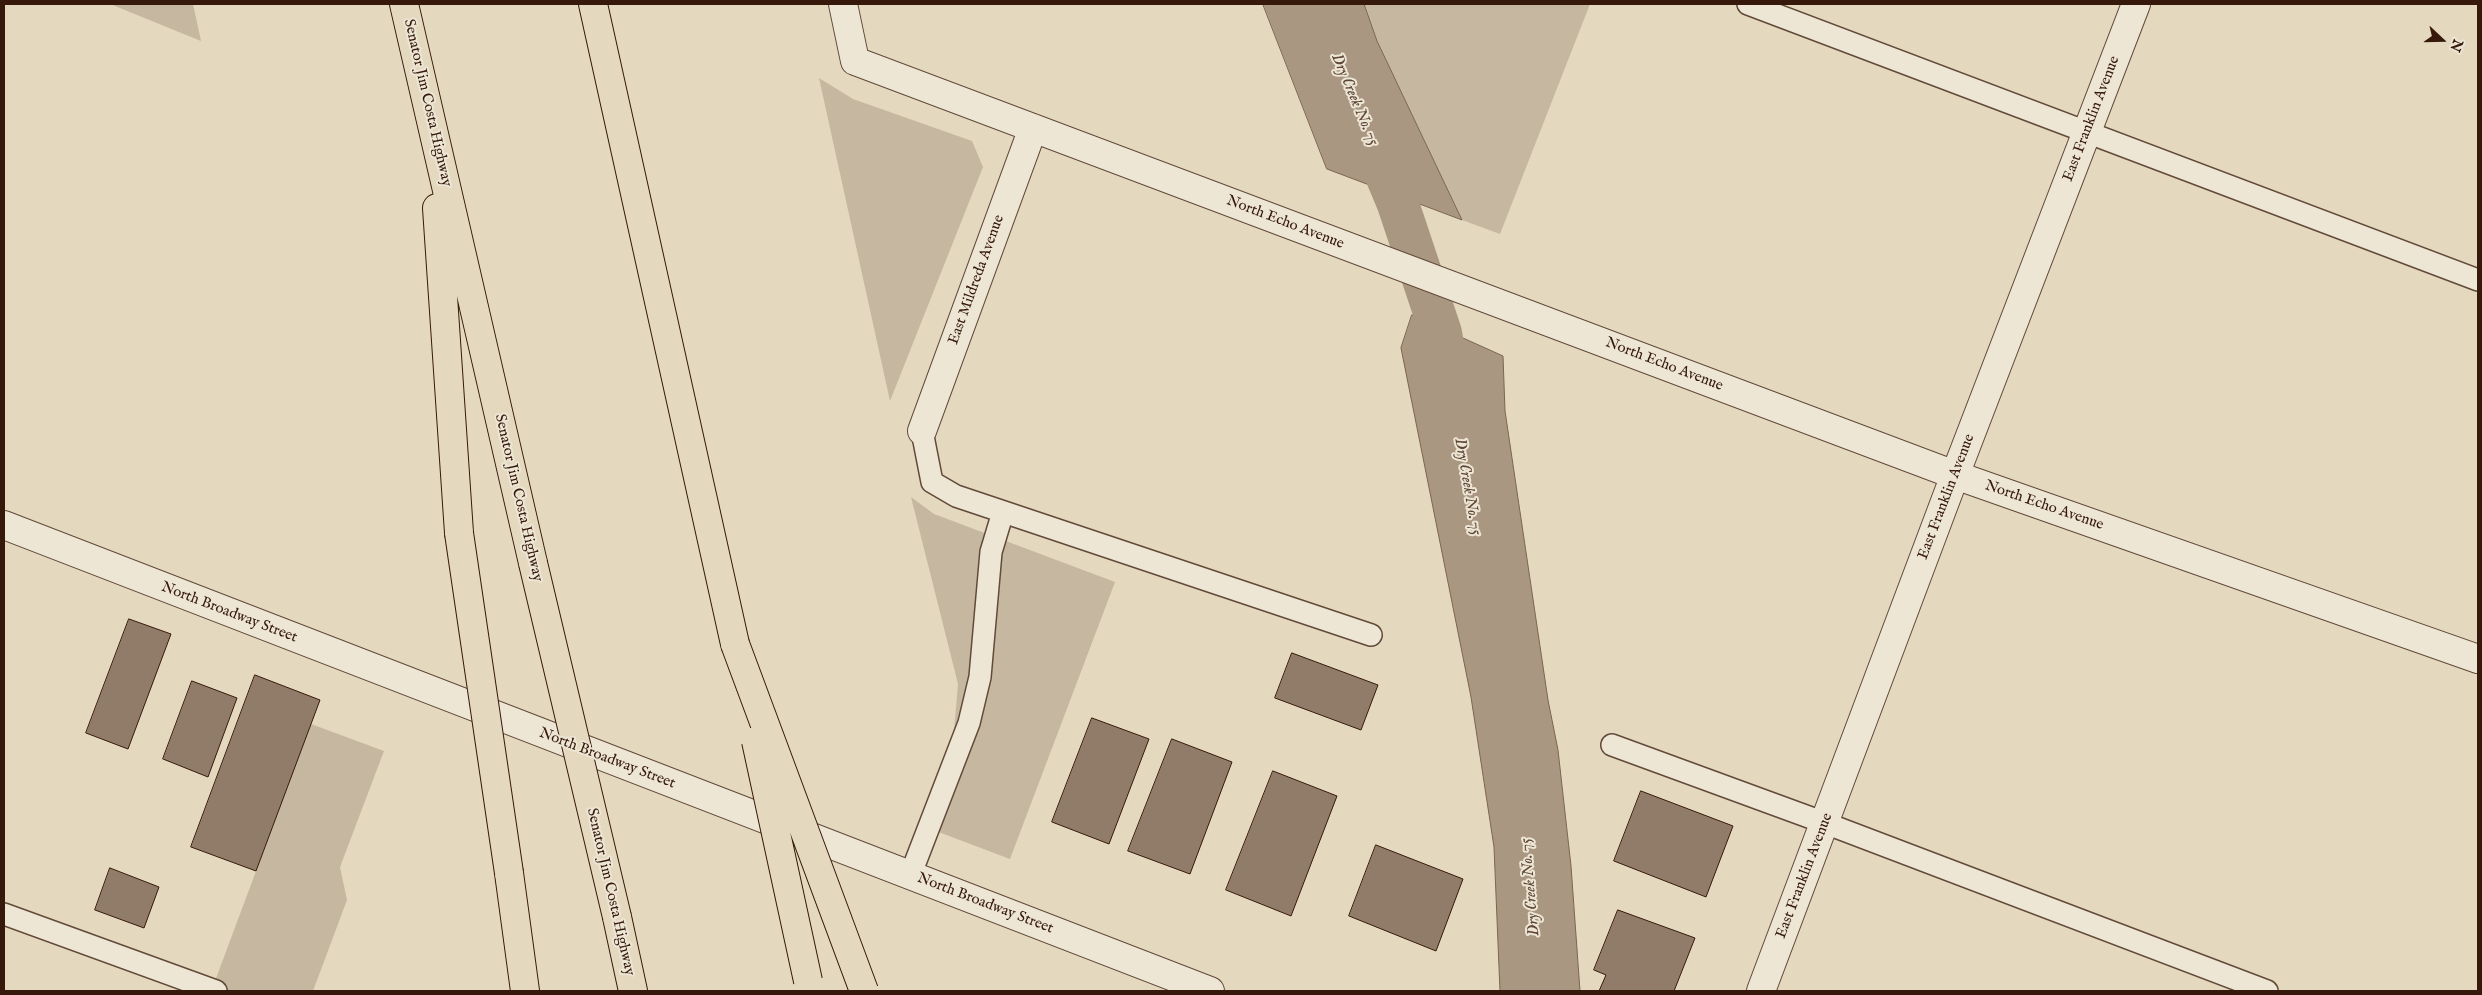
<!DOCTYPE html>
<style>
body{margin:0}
#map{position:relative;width:2482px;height:995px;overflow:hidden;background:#e4d8bf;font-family:"IM FELL English",serif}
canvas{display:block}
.frame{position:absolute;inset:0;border:5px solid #36190b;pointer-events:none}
.north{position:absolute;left:2417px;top:15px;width:50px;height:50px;-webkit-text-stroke:4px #ede6d5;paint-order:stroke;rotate:111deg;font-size:14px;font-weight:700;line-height:20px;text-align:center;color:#36190b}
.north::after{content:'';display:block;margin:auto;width:18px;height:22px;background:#36190b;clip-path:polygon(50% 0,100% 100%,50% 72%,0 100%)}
</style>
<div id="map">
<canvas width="2482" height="995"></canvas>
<div class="frame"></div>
<div class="north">N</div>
</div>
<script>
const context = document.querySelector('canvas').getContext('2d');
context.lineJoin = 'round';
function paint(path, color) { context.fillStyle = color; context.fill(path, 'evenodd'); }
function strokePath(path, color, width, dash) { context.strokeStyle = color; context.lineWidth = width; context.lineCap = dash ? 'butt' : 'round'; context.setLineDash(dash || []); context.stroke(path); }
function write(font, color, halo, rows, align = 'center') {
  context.font = font + ' "IM FELL English",serif'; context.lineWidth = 4; context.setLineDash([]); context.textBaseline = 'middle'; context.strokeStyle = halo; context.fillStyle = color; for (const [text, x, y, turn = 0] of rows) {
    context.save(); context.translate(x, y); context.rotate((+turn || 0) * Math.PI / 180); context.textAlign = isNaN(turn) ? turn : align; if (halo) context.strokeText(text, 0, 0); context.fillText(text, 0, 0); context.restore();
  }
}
paint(new Path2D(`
 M110,4H193L201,41Z
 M1364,4H1590L1500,234L1462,220L1377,41Z
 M819,78L853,99L972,141L983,167L890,401Z
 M911,497L934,514L1115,582L1010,859L920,825L954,731L958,684Z
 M311,724L384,751L340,867L347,900L313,991H218L212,989Z`), '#c6b8a0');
const water = new Path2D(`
 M1263,4H1364L1377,41L1462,220L1327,169Z
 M1412,315L1503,356L1505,411L1548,700L1558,750L1571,866L1580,991H1500L1494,847L1471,697L1401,348Z`);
paint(water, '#a99782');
strokePath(water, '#7b6552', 1);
strokePath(new Path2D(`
 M1372,142L1398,204L1441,333L1450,385`), '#a99782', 42);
const building = new Path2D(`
 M129,619L171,634L128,749L86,733Z
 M1292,653L1378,685L1361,730L1275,698Z
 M255,675L320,700L256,871L191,847Z
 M192,681L237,698L208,777L163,759Z
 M1092,718L1149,739L1109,844L1052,822Z
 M1172,739L1232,762L1190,874L1128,851Z
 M1273,771L1337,796L1291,916L1226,890Z
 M1641,791L1733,826L1706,897L1614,861Z
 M1376,845L1463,879L1436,951L1349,916Z
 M110,868L159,887L144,928L95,910Z
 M1618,910L1695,938L1674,991H1599L1606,975L1594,970Z`);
paint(building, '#907c69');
strokePath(building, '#36190b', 1);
const lane = new Path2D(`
 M1748,4L2478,280
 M922,431L932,482L956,496L1371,635
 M1612,745L1825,823L2267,991
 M910,876L969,723L980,677L991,552L1003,512
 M4,914L216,991`);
const street = new Path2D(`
 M843,4L855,61L1955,475L2478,659
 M922,431L1033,128
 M4,525L1210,991
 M1761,991L1955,475L2136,4`);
const highway = new Path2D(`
 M404,4L533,563
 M593,4L735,644
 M437,208L459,533
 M509,873L525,991
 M617,917L633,991`);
strokePath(lane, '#624938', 24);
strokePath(street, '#624938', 30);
strokePath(highway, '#36190b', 30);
strokePath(lane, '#ede6d5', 21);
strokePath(street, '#ede6d5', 28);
strokePath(highway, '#e4d8bf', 28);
const highwayBridge = new Path2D(`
 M459,533L509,873
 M533,563L617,917
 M735,644L864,991
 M756,741L808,981`);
strokePath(highwayBridge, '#36190b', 30, []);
strokePath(highwayBridge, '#e4d8bf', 28);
write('15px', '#36190b', '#ede6d5', [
 ["Senator Jim Costa Highway",427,103,77],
 ["East Franklin Avenue",2092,119,-69],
 ["North Echo Avenue",1285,223,21],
 ["East Mildreda Avenue",977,280,-70],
 ["North Echo Avenue",1664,365,21],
 ["East Franklin Avenue",1947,497,-69],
 ["Senator Jim Costa Highway",518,498,77],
 ["North Echo Avenue",2044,506,19],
 ["North Broadway Street",229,613,21],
 ["North Broadway Street",607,759,21],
 ["East Franklin Avenue",1805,876,-69],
 ["Senator Jim Costa Highway",610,892,77],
 ["North Broadway Street",985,904,21]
]);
write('italic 16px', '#5e4535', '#ede6d5', [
 ["Dry Creek No. 75",1354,100,67],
 ["Dry Creek No. 75",1467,487,80],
 ["Dry Creek No. 75",1531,887,-95]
]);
</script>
